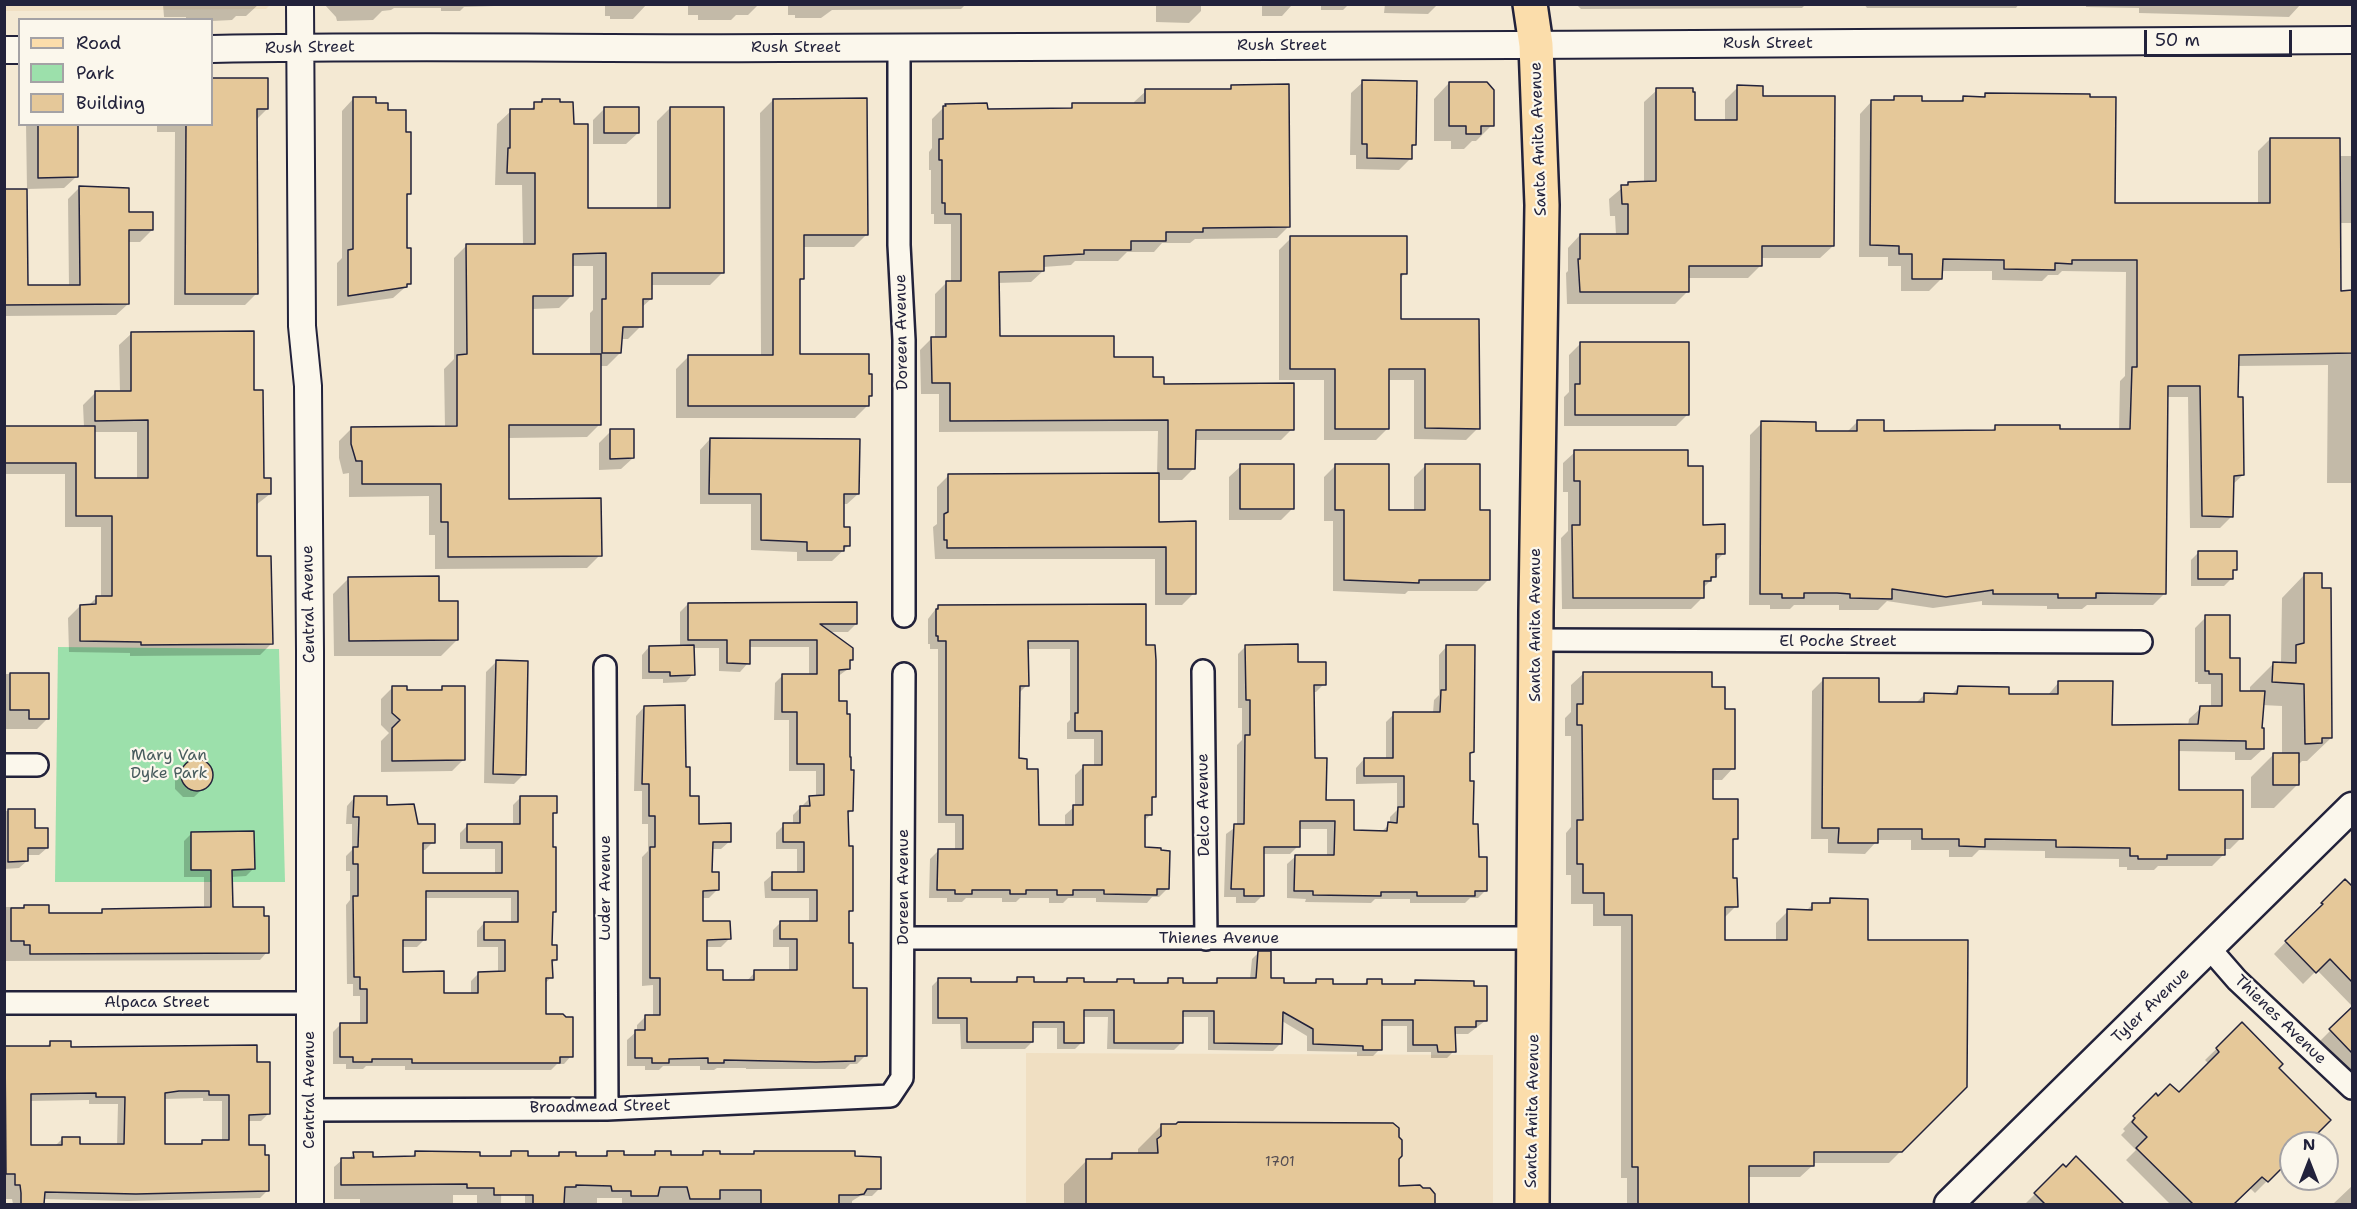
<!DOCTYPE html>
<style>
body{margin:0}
#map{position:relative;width:2357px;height:1209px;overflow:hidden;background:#f4e9d3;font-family:"Shantell Sans",sans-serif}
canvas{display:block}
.frame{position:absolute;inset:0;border:6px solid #22223b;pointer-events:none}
.legend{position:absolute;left:18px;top:18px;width:195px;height:108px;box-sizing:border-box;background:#fbf7ec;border:2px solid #a4a2a5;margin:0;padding:8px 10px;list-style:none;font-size:18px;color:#22223b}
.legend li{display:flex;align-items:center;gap:12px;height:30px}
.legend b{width:30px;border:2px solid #a4a2a5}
.north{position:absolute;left:2279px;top:1131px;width:60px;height:60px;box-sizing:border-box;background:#fbf7ec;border:2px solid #a4a2a5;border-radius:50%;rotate:0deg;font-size:16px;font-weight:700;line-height:24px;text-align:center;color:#22223b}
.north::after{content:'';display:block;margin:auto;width:21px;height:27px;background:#22223b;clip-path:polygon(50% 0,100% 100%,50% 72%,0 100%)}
.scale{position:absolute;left:2144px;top:30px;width:148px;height:27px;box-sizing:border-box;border:3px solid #22223b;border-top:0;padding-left:8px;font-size:18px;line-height:21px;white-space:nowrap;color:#22223b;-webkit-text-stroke:4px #fbf7ec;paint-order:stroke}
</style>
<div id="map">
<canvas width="2357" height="1209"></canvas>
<div class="frame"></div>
<ul class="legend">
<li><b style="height:8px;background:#fbddab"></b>Road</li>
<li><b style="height:16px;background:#9ce0ab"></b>Park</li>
<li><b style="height:16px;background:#e5c899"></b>Building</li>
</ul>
<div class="north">N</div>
<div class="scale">50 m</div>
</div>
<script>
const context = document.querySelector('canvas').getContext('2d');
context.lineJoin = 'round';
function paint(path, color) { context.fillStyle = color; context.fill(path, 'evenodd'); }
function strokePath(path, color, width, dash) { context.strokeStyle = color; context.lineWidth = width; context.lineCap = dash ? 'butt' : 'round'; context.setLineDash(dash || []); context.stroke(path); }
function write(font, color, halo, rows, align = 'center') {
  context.font = font + ' "Shantell Sans",sans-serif'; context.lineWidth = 4.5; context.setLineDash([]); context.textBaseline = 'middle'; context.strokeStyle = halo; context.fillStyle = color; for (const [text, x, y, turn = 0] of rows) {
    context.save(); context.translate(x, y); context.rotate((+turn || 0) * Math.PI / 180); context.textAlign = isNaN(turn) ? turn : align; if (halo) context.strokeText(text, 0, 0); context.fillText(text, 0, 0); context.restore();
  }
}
paint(new Path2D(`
 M4,5L5,4L270,5L266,9L5,11Z
 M1026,1053L1493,1055V1204H1026Z`), '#f0dfc2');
paint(new Path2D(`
 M58,647L279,649L285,882H55Z`), '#9ce0ab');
paint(new Path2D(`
 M163,4H259L246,16H236L232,20L212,21L186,20V17H164Z
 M324,4H556L464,7L460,11H441V8H394L391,10L382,11L373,20L337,21L336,17Z
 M605,4H647L633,19H610V16H605Z
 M688,4H759L748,15H736L731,20H698V15H688Z
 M788,4H966L961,9L832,10L821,18H795V15H788Z
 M1156,4H1201V11L1189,23L1156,22Z
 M1262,4H1349L1343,10H1321V6H1291L1282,16H1262Z
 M1385,4H1438L1428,14L1384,13Z
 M1576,4H1806L1802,8L1581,9Z
 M1864,4H2019L2016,8H1867Z
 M2086,4H2300V5L2289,17L2139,13V8L2086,7Z
 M212,79H267V109L256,120L257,293L245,305H174L175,132H157V124H212Z
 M1363,82L1415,144L1411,149V158L1399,170L1356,169V155H1350L1351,93Z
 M1449,83L1492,125L1476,141H1472L1464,149H1451V141H1434V99Z
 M1232,86L1288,227L1277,238L1195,239L1190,243H1162L1154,252H1127L1118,261H1075L1071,265L1043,267V271L1031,282L997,283L998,338L1113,359L1152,378L1162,386L1292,429L1281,440H1194L1193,469L1182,480H1157L1158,523L1194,593L1182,605H1155V559H935L933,527L937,524V487L948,476L1157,475L1158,431L939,432V394H921L920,350L932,338H935V294L946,283H951V224H934V214H931V170H929V152L932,148V119L946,105L986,110H1068L1073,105H1134V102L1146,91H1228Z
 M1738,87L1762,98L1833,246L1820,258H1760V266L1748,278H1688V291L1675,304H1567L1566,273L1568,271V248L1580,235H1616L1615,216H1610L1609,199L1628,183H1644V102L1657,90L1693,121H1725V100Z
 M1986,95L2114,204L2258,205V151L2270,139L2339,156H2352V223H2339V292H2352V483H2327L2328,365L2237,366V398L2243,475L2232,485V516L2220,528H2190L2188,397H2167L2165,593L2153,605H2087L2082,609H2047V606L1982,605V601L1933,608L1887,601L1878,610H1839V605H1794L1790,609H1770V605H1749L1750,435L1762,423L1814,433H1846L1857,422L1882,433L1990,432L1995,427L2119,431L2120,381L2125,376L2126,272L2062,271L2058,275H2048L2042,281L1992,280V271H1941V279L1929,291H1901V266H1888V257H1859L1860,114L1872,101H1891L1895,98L1921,102H1959L1963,98H1982Z
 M353,99L375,104L386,111L409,194L405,198V249L410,283L393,298L337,306V263L342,258V111Z
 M542,100L572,126L587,209H657V121L670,108L723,272L710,285H651V299L641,308V326L628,339H621L620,353L607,366H599L600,424L587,437L508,438V500L600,555L587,568L435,569V535H429V496L349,497V473L343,474L339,458V441L352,428H445L444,369L454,359V258L467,245H523L522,185H495L497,124L511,111H528ZM572,266H593V310L590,313V355L532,356V309L559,308L572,295Z
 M773,100L867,234L854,247H803V278L798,283L799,356L870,395L868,398V405L855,418H676V369L689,356H761L760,113Z
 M605,108L638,133L626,144H593V120Z
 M26,124H76V177L64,188L27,189Z
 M80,187L128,213L152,230L140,242H128V304L116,315L4,316V190L26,287H69L68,199Z
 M1291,238L1405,273L1400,279V321L1478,428L1466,440L1414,439V380H1388V428L1376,440H1324V380H1279V250Z
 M131,334L253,391L262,480L270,494L256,505V558L272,643L260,655L130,656V653L69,652L68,618L80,606H88L97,597H101V527H65V474H4V427H84L83,405L95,393H120L119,345ZM94,432H137V480H94Z
 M1581,343L1688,414L1676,426H1564V397L1569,392V355Z
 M611,431L633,458L621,469L599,470V443Z
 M710,439L858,494L847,504H843V529L849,545L832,561H797V552L751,550V504H700V450Z
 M1575,452L1687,467L1701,526L1724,553L1715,562V576L1703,588V597L1691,609H1562L1561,538L1568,531V492H1563V463Z
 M1426,465L1478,511L1489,579L1477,591H1408L1405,594L1333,591V521H1324V477L1335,466L1388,512L1414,511V477Z
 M1241,466L1293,508L1281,520H1229V477Z
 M2199,552L2235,569L2231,573V579L2224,586H2191V560Z
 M2305,574L2331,738L2307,761H2302L2297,766V785L2274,808H2251V777L2274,754H2282V706L2262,705L2261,730L2263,749L2251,760H2235V752L2177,751V791L2241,838L2230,849H2224V854L2212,866H2158L2154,870H2127V867H2119V859L2045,858V851L1979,850L1972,857H1949V850H1911V840H1876V842L1865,854L1828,853V839H1811L1812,691L1824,679L1877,703H1916L1924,695H1951L1958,688L2008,695L2047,696L2059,682L2111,726H2188L2189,719L2201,708H2211V684H2198V682H2195V628L2206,617L2229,659L2239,693H2250V687L2273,664H2279L2281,662L2282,598Z
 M349,578L438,602L457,640L441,656H334L333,594Z
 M688,604L856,624L848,632H828L852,660L848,663V669L837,677V702L852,810L847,815L851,911L848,914V945L852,990L865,1056L857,1064H850L845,1069H746V1068H717L714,1070H700V1066H663L659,1070H645V1066H627V1040L637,1031V1025L646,1016H653V985L642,986V857L648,851V824H642V791H634L636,716L644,707L684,768L688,797L697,826L730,841L721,849H711L710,874L717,890L709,898H701V923L729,939L721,947H705V972L721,981H747L755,972H789V947H773V930L781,922L809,923V898H765L764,882L773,874H797V849H776V833L784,825H793V815L810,798L816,797V771H789V720H774L775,683L783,675L809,676V647H748V663L740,672L719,671V648H693V674L686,682L663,683V679H642V655L649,647H680V612Z
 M938,606L1145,647L1155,796L1151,800L1150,815L1144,821L1143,848L1168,888L1159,897H1152L1147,903L1096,902V898H1068L1063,903H1049V898H1020L1016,902H1002V898H966L962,902H947V898H929L930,859L939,850H955V823H938V649H930V644H928V619ZM1027,649H1070V720L1067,723V739H1094V766H1084L1075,775V806L1065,815V826H1038L1026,771L1017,760L1018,694L1027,685Z
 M1246,646L1296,663L1324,684L1316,692H1313L1314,759L1325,802L1352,831L1381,832L1390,824V817L1397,810V783L1356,784V768L1364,759H1386V722L1394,714L1433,713L1434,700L1439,695V655L1447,646L1473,752L1469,755L1472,826L1486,890L1478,898H1470L1465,903H1410V899H1375L1371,903L1305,902L1306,899L1287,898V864L1296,856L1327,857V829H1298V846L1290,854H1263V895L1255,903H1236V897H1224L1226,834L1237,826V745L1242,740V708H1238V654Z
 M496,662L524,774L514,784L484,783L486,672Z
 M4,674H47V719L37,729H4Z
 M1583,674L1711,689L1724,710L1733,768L1722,780H1712V801L1736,838L1732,843V879L1736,906L1724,918L1723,941H1776V923L1788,911H1806L1813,904L1826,905L1831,900L1866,941L1966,1086L1889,1163H1812V1166L1800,1177H1748V1204H1627V1178H1621V926H1593V904H1571V875H1566V833L1571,827V736H1565V718L1571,712V685Z
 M443,687L463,760L452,771L381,772V741L389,733L381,725V699L392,688L405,692H438Z
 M191,760H203L211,769V781L194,797H183L175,789V777Z
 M521,797L555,812L551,816L555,911L551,914V946L556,960L551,964V977L545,984V1015L571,1056L564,1064H557L551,1070H405V1066H366L363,1069H346V1064H333V1032L341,1024H360V996H353V984H347L346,905L350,900V871H346V856L352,850V824H346L347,806L354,798L385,807L417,826L433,842L425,850H422V874H495V849H460V833L468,825L513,826V805ZM425,898H511V923H484L477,931V947H498V973H479L471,981V994L442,995L401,973V947H417L425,939Z
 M4,811H33L34,830L47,848L39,855H27V861L19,868L4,869Z
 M191,834L253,869L246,876L231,877V908L267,952L260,960L4,961V907H47V915H99L103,911L204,909V877H184V841Z
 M2345,881L2351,887L2352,886V1006L2317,970L2303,984L2274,954Z
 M1259,952L1269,979L1282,984L1312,985L1317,980L1331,985H1363L1367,981L1381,986L1412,985L1416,981L1485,1021L1468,1034H1454V1051L1447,1058H1431V1052H1407V1026H1380V1049L1373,1056H1357V1052L1307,1051V1036L1282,1021L1280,1044L1273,1051L1208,1050V1017H1182L1181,1043L1174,1050L1107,1049L1108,1017H1082V1042L1075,1049H1057V1028H1032V1042L1025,1049H961L960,1024H932V986L939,979L969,983H1013L1017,979L1033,983H1063L1068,979L1082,984H1114L1117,980L1132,984H1164L1168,980L1181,984H1213L1218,980L1250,979L1252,959Z
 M2352,1009V1076L2319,1042Z
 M2242,1024L2277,1069L2306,1143H2291V1157L2255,1193L2249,1187L2232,1204H2170L2126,1160L2136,1150L2121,1135L2125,1131L2123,1129L2156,1095L2158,1098L2179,1094L2209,1064L2205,1060Z
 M50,1043L70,1048L255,1063L268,1114L261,1121H247V1146L268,1190L260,1198L128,1201L43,1199V1204H13L12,1199H4V1048H45ZM203,1098V1101H222V1141H203L199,1145H164L163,1099ZM89,1100V1104H118L117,1146H79L63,1138L55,1146H30V1101Z
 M1162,1125L1397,1159V1187L1434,1195L1433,1204H1064V1184L1087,1160L1107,1161L1112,1155H1138V1149Z
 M703,1152L718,1155H752L755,1152L853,1158L880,1188L872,1196H860L852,1201V1204H813V1202H787V1204H622V1198H597V1204H525V1165L556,1157L560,1153L574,1157H603L608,1153L622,1157H652L656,1153L670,1157H699Z
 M415,1153L502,1157L501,1204H477V1195H453V1204H360V1199H334V1167L342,1160L348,1159L354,1154L371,1158L411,1157Z
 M2076,1159L2122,1204H2025L2063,1166L2066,1169Z
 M2352,1186V1204H2333Z`), '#0003');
const building = new Path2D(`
 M212,78H268V109H257L258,294H185L186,124H212Z
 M1362,80L1417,81L1416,145H1412V159L1367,158V144H1362Z
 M1449,82H1487L1494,90V126H1481V134H1466V126H1449Z
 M1289,84L1290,227L1203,228V232H1166V241H1131V250H1084V254L1044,256V271L999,272L1000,336H1114V357H1153V377H1164V384L1294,383V430H1196L1195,469H1168V420L950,421V383H932L931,337H946V281H961V214H945V203H942V160H939V139H943V106H946L945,104L987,103L988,109L1072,108V103H1145V89H1231V85Z
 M1737,85L1763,86V96H1835L1834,246H1762V266H1689V292H1580L1578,259H1580V234H1628V204H1622L1621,185H1628V182L1656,181V88H1693V92H1695V120H1737Z
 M1985,93L2090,94V97H2116L2115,203H2270V138H2340L2341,291L2352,290V353L2239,355L2238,397H2243L2244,475L2234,476L2233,517L2202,516L2200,386H2168L2166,594L2096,593V598H2058V594H1993V590L1946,597L1892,589V599L1850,598V594L1837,593H1804V598H1782V594H1760L1761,421L1816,422V431H1857V420H1884V431L1995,430V425H2060V429H2130L2132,367H2137V260H2072V264L2055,263V270L2004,269V260L1943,259L1942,279H1912V254H1899V246L1870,245L1871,100H1894V96H1922V101H1963V96L1985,97Z
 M353,97H376V103H388V110H406V132H411V194H407V248H411V284H407V287L348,296V250L353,249Z
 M867,98L868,235H804V279H800V354H869V374H872V396H869V406H688V355H773V99Z
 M542,99H560V102H573L574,124H588V208H670V107H724V273H652V299H643V327H623L621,353H602V299H606V253L573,254V296H533V354H601V425H509V499L601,498L602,556L448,557V522H441V484H362V461H356L351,444V427L457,426V355L467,354L466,244H535V173H507L508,148H510V109H534V102H542Z
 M604,107H639V133H604Z
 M38,124H78V177L38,178Z
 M79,186L129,188V212H153V230H129V304L4,305V189H27L28,285H80Z
 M1290,236H1407V274H1401V319H1479L1480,429L1425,428V369H1389V429H1335V369H1290Z
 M254,331V390H263L264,478H271V494H257V556H271L273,644L141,645V642L80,641V605L96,604V596H112V516H76V463H4V426H95V478H148V420L95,421V391H131V332Z
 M1580,342H1689V415H1575V384H1580Z
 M610,429H634V458L610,459Z
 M710,438L860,439L859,494H844V527H850V546H844V551H807V542L761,540V494H709Z
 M1574,450H1688V466H1703V525L1725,524V554H1716V577H1711V581H1704V598H1573L1572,525H1580V481H1574Z
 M1240,464H1294V509H1240Z
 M1335,464H1389V510H1425V464H1480V510H1490V580H1419V583L1344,580V510H1335Z
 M1159,473V522L1196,521V594H1166V547L947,548V540H944V514L948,512V474Z
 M2198,551H2237V570H2233V579H2198Z
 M2304,573H2322V588H2331L2332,738H2322V743L2305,744L2304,684L2272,682L2273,662L2296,663V645L2304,643Z
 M439,576V601H458V640L349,641L348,577Z
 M857,602V624H820L853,648V660H850V669L839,670V701H847V714H850V757H851V770H854L853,811H848L849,846H853V911H849V943H853V988H867V1056H855V1061L816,1062L724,1060V1063H708V1058L669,1059V1063H652V1058H635V1030H645V1015H660V978H650V847H655V816H649V784H642L644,706L685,705L686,767H690V796H699V824L731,823V842H713L712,872H719V890L703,891V921H730L731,939L707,940V970H723V980H754V970H797V939H780V921H817V890H772V872H804V842H783V823H800V806H810L809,796L824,795V764H797V712H782V674H817V640H750V664L727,663V640H688V603Z
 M1146,604V645H1155L1156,660V797H1152V815H1145V847L1161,848V850L1170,851L1169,889H1157V895L1104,894V890H1073V895H1057V890H1026V894H1010V890H972V894H955V890H937L938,849H963V815H946V641H938V636H936V609H938V605ZM1028,641H1078V713H1075V731H1102V765H1083V805H1073V825H1039L1038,769H1027V759L1019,758L1020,686H1029Z
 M2205,615H2230V658H2240V691H2265L2262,728H2264V749H2246V741L2179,740V790H2243V839H2225V855H2167V859H2138V856H2130V848L2056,847V840L1985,839V847L1959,846V839H1922V829H1878V843H1838L1839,828H1822L1823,678H1879V702H1924V693L1957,694L1958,686L2009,687V694H2058V681H2113L2112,725L2198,724L2200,706H2222V674H2209V671H2205Z
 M1298,644V662H1326V685H1314L1315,758H1327L1326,800H1354V830L1387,831L1388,822L1397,823L1398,807H1404V776H1364V758H1393V712H1440L1441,690H1446V645H1475L1474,752L1470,753V781H1474L1473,824H1478L1479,857H1487V891H1475V896H1417V892H1381V896L1313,895V891H1294L1295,855H1334L1335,821H1300V847H1264V896H1244V889H1231L1234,824H1244L1245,735H1250V700H1246L1245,645Z
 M694,645L695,675L670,676V672H649V646Z
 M496,660L528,661L526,775L493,774Z
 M1583,672H1712V687H1725V709H1735V769H1713V799H1738V839H1733V878H1737L1738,907H1725V940H1787V909L1812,910V903H1830V898L1868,899V940H1968L1967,1087L1902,1152H1814V1166H1749V1204H1638V1167H1632V915H1604V893H1583V864H1577V820H1583L1582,725H1577V704H1583Z
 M10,673H49V719H29V710H10Z
 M392,686H407V690H442V686H465V760L392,761V728L400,720L392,713Z
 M2273,753H2299V785H2273Z
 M181 775a16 16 0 1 1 32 0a16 16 0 1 1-32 0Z
 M354,796H387V805L414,804L418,824H435V843H423V873H502V842H467V824H520V796H557V813H553V847H556V912H553L552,945H557V960H552L553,978H546V1014H563L566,1017H573V1057H560V1063H412V1059H372V1062H353V1057H340V1023H367V989H360V977H354L353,896H358V864H353V847H358L359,817H353ZM426,891H518V922H484V940H505V971L478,972V993H444V971L403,972V940H426Z
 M8,809H35V828H48V848H28V861L8,862Z
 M254,831L255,869L232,870L233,907H264V916H269V953L30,954V945H24V941H11V908H24V905H49V913H102V909L211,907V870H191V832Z
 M2345,879L2352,886V982L2330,959L2316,973L2285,941L2323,904L2321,903Z
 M1258,951H1271V978H1284V983H1316V979H1333V984H1367V979H1382V984H1415V980L1474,981V986H1487V1021H1476V1027H1455L1456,1052H1438L1437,1045H1413V1020H1382V1050H1363V1046L1313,1044V1029L1283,1012L1282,1044L1214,1043V1011H1183V1043H1114V1010H1084V1043H1064V1022H1033V1042H967V1018H938V978H971V982H1017V977H1034V982H1067V978H1084V982H1117V979H1134V983H1168V978H1183V983H1217V978H1256Z
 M2352,1007V1053L2329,1029Z
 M2242,1022L2283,1064L2279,1068L2331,1120L2308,1143H2291V1159L2268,1182L2262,1177L2234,1204H2193L2136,1148L2147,1137L2132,1122L2135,1118L2133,1116L2156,1093L2158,1096L2170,1084L2179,1092L2219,1052L2216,1048Z
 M50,1041H71V1047L257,1045V1062H270V1114L249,1115V1145H265V1155H269V1191L136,1194L45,1192L44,1204H21V1193L20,1185H15V1174H6L5,1046H50ZM179,1091H209V1095H229V1140H202V1144H165V1093ZM96,1093V1097H125L124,1144H80V1137H62V1145H31V1094Z
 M1178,1122L1393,1123L1399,1128V1137L1402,1140V1156L1399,1159V1186L1420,1185L1423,1188H1430L1435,1194V1204H1086V1159H1112V1153H1158L1157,1139L1161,1136V1124H1176Z
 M415,1151L480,1152V1156H511V1151H528V1156H559V1152H576V1156H607V1151H624V1155H655V1151H671V1155H703V1151H720V1154H754V1151H855V1156L881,1157V1189H867L864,1194L858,1195H839V1204H761V1190H720V1199H690L687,1187H660L658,1196H631V1191H612L611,1186L576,1185V1187H565L564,1204H533V1195H494V1188H467V1184L341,1185V1158H354L353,1152H373V1157L415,1156Z
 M2076,1156L2124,1204H2045L2034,1193L2063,1164L2066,1167Z`);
paint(building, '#e5c899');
strokePath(building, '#22223b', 1.5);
const minor = new Path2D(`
 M899,48V245L904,340V616
 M1535,640L2141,642
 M605,667L607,1109
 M1203,671L1206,939
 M4,765H37
 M904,938H1534
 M2210,949L2237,980L2352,1088
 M4,1003H310
 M310,1110L607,1109L890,1096L902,1078L904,674`);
const tertiary = new Path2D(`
 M300,4L302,326L308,386L310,651V1204
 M212,49C402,45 592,49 782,48C1305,46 1829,44 2352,40
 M4,50H20`);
const secondary = new Path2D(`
 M1949,1204L2352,807`);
const primary = new Path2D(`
 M1530,4L1536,45L1542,205L1536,610L1532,1204`);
strokePath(minor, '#22223b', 26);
strokePath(tertiary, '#22223b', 30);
strokePath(secondary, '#22223b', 33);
strokePath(primary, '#22223b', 38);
strokePath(minor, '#fbf7ec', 21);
strokePath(tertiary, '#fbf7ec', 26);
strokePath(secondary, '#fbf7ec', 28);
strokePath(primary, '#fbddab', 33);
write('14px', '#534c52', null, [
 ["1701",1280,1162]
]);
write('16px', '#22223b', '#fbf7ec', [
 ["Rush Street",1768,44],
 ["Rush Street",1282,46],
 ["Rush Street",310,48,-1],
 ["Rush Street",796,48],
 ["Santa Anita Avenue",1539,139,-92],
 ["Doreen Avenue",902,332,-91],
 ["Central Avenue",309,604,-91],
 ["Santa Anita Avenue",1536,625,-90],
 ["El Poche Street",1838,642],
 ["Delco Avenue",1204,805,-91],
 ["Doreen Avenue",904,887,-90],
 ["Luder Avenue",606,888,-90],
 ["Thienes Avenue",1219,939],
 ["Alpaca Street",157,1003],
 ["Tyler Avenue",2151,1006,-44],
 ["Thienes Avenue",2280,1020,44],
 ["Central Avenue",310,1090,-90],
 ["Broadmead Street",600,1107,-1],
 ["Santa Anita Avenue",1533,1111,-89]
]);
write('16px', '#475b5d', '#fbf7ec', [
 ["Mary Van",169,756],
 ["Dyke Park",169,774]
]);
</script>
